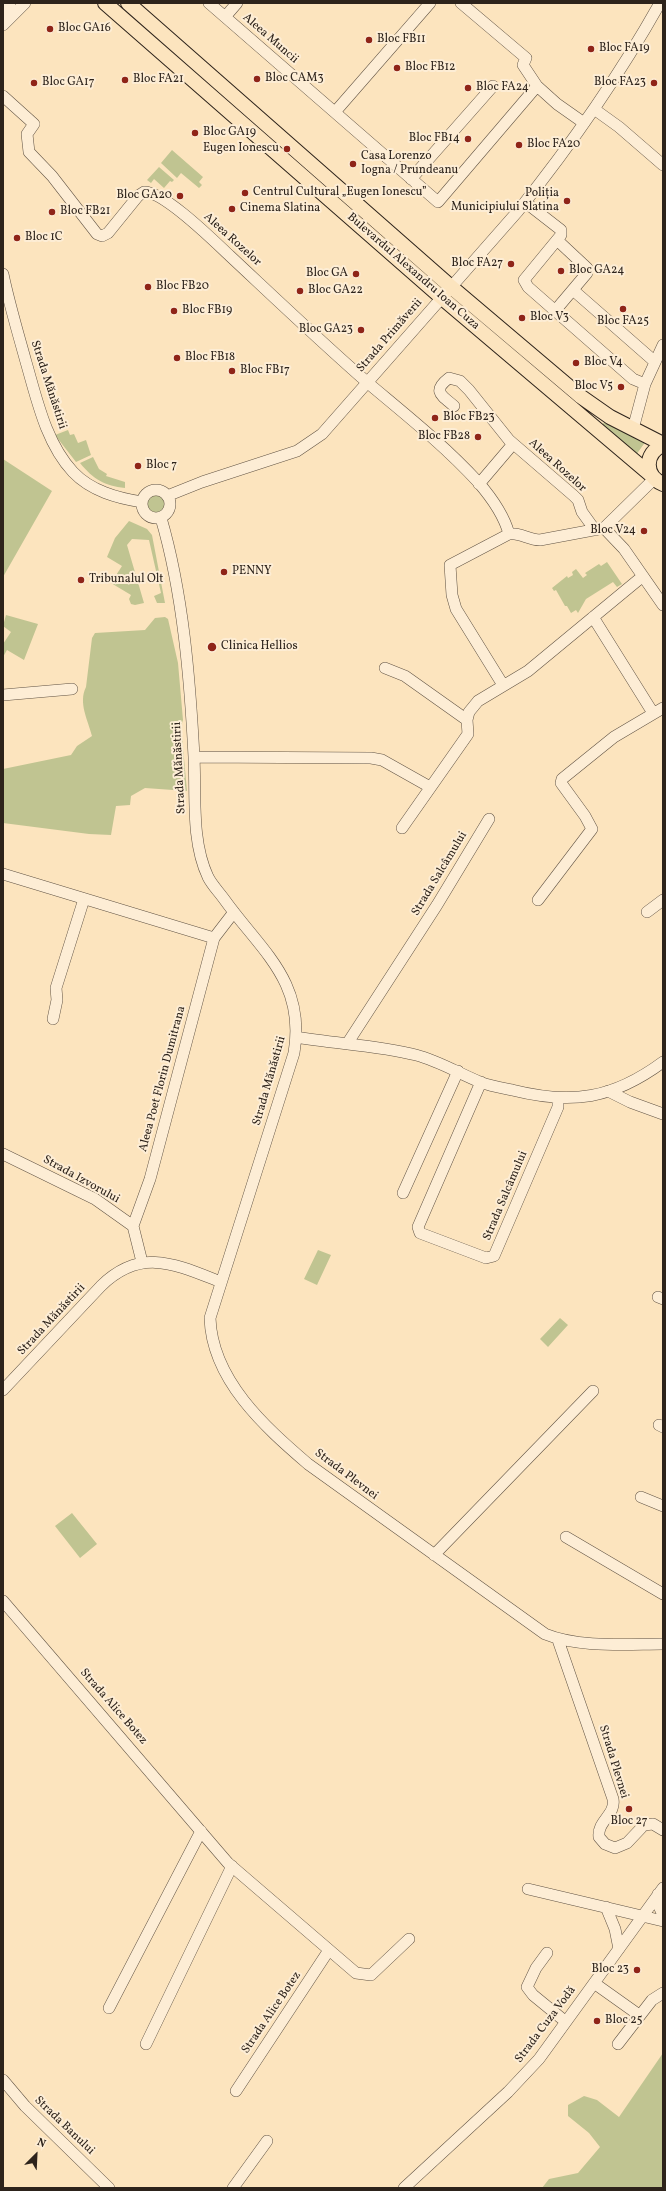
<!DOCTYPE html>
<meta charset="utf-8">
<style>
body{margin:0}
#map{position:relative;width:666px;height:2191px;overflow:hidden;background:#fce4be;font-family:Vollkorn,serif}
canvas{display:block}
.frame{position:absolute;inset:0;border:4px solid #2d231b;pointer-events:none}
.north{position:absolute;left:16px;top:2135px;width:40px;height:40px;-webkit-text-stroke:3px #fdedd5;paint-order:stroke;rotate:24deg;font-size:11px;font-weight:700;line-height:16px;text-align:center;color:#2d231b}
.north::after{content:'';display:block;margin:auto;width:14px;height:18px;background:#2d231b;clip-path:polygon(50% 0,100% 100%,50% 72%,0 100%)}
</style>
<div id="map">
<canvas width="666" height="2191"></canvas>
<div class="frame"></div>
<div class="north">N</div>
</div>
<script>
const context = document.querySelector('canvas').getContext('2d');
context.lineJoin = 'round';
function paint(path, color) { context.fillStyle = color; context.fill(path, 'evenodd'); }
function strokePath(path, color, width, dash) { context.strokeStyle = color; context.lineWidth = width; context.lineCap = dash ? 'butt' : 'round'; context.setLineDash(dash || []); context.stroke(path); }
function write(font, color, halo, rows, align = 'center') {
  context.font = font + ' Vollkorn,serif'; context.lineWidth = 4; context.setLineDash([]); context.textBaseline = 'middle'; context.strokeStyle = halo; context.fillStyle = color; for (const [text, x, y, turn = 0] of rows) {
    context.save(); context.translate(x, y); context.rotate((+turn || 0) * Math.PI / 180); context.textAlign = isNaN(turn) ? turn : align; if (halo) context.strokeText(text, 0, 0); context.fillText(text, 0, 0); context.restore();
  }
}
paint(new Path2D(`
 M172,150L203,177L199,182L202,185L199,188L181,173L177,178L161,163Z
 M159,167L174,180L172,182L170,181L164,188L154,179L151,183L147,180Z
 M607,417L646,441L636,455L600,429Z
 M68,430L70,435L74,434L78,443L86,440L91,455L76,462L55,435Z
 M93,457L99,469L107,474L106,476L125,482V488C105,486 93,479 80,463Z
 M3,459L52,491L3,577Z
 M147 504a9 9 0 1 1 18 0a9 9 0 1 1-18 0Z
 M129,521L147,529L152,535L165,603H157L154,596L161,593L149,540L132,539L127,545L144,603L135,605L131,604L129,599L131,595L111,583L122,566L107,557L115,538Z
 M607,562L622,584L617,587L613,582L586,599L578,613L576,610L571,613L567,606H565L556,590L554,591L552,588L567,576L568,578L573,575L572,572L576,569L583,578L587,575L585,573L599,564L601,566Z
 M6,615L38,624L24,660L7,650L3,657V644L11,632L3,626Z
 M165,617L168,619L178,663L183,720L181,726L187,791L145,788L131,796L130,805L116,806L111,835L89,834L3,823V769L71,755L77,746L92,736C88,720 78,703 86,687L92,638L95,633L145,630L155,618Z
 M318,1250L331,1255L317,1285L304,1279Z
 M560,1318L568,1325L548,1347L540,1339Z
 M72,1513L97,1544L80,1558L55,1526Z
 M663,2053V2188H542L549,2179L578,2173L600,2147L589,2133L568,2116V2105L584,2096L597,2100L619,2117Z`), '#c0c491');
const minor = new Path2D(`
 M209,3L438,202L537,86
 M461,3L526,58L523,65L537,86L557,104L584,123
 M3,16L10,3
 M225,17L237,3
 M3,25L25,3
 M3,96L34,124L27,134L29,152L52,176L97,234L102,236L108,233L138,196L144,192C164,191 215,242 230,256C276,299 321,342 368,383C406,415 444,445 478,482C491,497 504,515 509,534
 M594,109L619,127L663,165
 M335,112L430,3
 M411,179L493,86
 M525,202L561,230V235L524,280L528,287L633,379L645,384
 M3,274C9,303 18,333 26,362C37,400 46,443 73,472C91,491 117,498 142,502
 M573,290L654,361
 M554,312L587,273V268L557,240
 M454,406C441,395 432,391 449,378L460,381L469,390L509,440L574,496L578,500L582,512L595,530
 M633,429L645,384L663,345
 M479,484L513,444
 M142 504a14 14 0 1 1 28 0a14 14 0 1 1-28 0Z
 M167,496L202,482L297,451L322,434L518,211C571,145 619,76 660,3
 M161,518C183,593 190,679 194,757C196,796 191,841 208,877C212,885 219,892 224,899C261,951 306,981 294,1053L210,1318C212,1380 265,1427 308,1464L545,1634C579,1648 627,1644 663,1644
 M604,528L624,549L663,605
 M593,617L653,713
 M385,668L405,676L467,720
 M503,685L456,609L452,595L450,565L509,534C519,532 529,540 540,540L604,528L654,479
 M3,695L72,689
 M194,757L371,758L382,760L430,787
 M402,828L468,734L467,720L469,712L478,701L528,671L643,576
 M3,874L214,938
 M538,900L592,829L585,816L561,783L562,779L614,737L663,708
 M647,912L663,900
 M53,1019L57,1000L56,988L84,899
 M296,1037C336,1044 377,1045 416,1055C439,1061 458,1073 480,1082C490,1086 502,1088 512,1090C572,1105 613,1099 663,1062
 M347,1044L437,905L489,819
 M481,1082L418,1227L420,1233L486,1258L494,1256L558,1107V1099
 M608,1091L630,1102L663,1114
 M3,1154L95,1199L133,1226L142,1262
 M403,1193L458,1071
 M133,1226L150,1179L214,938L234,912
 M658,1297L663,1299
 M3,1390L101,1286C141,1247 175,1264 221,1282
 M659,1425L663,1427
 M641,1497L663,1506
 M566,1537L663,1594
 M434,1555L593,1391
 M3,1601L228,1863L356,1973L371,1975L409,1939
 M558,1640L613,1799C616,1815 597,1821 599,1837L605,1844L615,1848L627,1843L644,1825L653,1824L663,1830
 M528,1889L663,1921
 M658,1894V1904L663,1915
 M606,1907L615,1929L619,1949
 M547,1953L536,1968L527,1987L533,1995L566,2022
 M594,1983L639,2015
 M109,2008L201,1831
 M146,2044L232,1866
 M618,2044L652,2000L663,1993
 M3,2080L25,2106L109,2188
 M236,2091L329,1950
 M233,2188L267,2141
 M404,2188L508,2092L539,2059L663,1888`);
const major = new Path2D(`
 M105,3L441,297L651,475
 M128,3L450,286L580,396L610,417L663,444
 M663,445C644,453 644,476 663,484`);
strokePath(minor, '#615344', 12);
strokePath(major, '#2d231b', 16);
strokePath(minor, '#fdedd5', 11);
strokePath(major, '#fce4be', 14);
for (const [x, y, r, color] of [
 [50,29,4,"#8f2418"],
 [369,40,4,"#8f2418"],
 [591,49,4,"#8f2418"],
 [397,68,4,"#8f2418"],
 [257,79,4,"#8f2418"],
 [125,80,4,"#8f2418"],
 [34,83,4,"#8f2418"],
 [654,83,4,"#8f2418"],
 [468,88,4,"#8f2418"],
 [195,133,4,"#8f2418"],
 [468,139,4,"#8f2418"],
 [519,145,4,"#8f2418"],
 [287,149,4,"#8f2418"],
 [353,164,4,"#8f2418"],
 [245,193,4,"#8f2418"],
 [180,196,4,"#8f2418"],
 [567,201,4,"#8f2418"],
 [232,209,4,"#8f2418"],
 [52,212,4,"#8f2418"],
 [17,238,4,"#8f2418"],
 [511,264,4,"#8f2418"],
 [561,271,4,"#8f2418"],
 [356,274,4,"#8f2418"],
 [148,287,4,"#8f2418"],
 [300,291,4,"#8f2418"],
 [623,309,4,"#8f2418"],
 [174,311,4,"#8f2418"],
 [522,318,4,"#8f2418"],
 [361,330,4,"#8f2418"],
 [177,358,4,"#8f2418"],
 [576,363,4,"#8f2418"],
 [232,371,4,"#8f2418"],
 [621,387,4,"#8f2418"],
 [435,418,4,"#8f2418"],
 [478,437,4,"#8f2418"],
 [138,466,4,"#8f2418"],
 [644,531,4,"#8f2418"],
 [224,572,4,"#8f2418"],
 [81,580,4,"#8f2418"],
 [212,647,5,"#8f2418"],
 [629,1809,4,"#8f2418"],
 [637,1970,4,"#8f2418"],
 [597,2021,4,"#8f2418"]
]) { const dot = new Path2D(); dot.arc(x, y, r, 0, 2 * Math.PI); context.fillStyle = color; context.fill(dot); strokePath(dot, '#fdedd5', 1.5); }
write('12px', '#2d231b', '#fdedd5', [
 ["Bloc GA16",58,29],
 ["Bloc FB11",377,40],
 ["Bloc FA19",599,49],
 ["Bloc FB12",405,68],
 ["Bloc CAM3",265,79],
 ["Bloc FA21",133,80],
 ["Bloc GA17",42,83],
 ["Bloc FA23",646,83,"right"],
 ["Bloc FA24",476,88],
 ["Bloc GA19",203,133],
 ["Bloc FB14",460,139,"right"],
 ["Bloc FA20",527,145],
 ["Eugen Ionescu",279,149,"right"],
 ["Casa Lorenzo",361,157],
 ["Iogna / Prundeanu",361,171],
 ["Centrul Cultural „Eugen Ionescu”",253,193],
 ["Poliția",559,194,"right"],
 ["Municipiului Slatina",559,208,"right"],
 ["Bloc GA20",172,196,"right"],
 ["Cinema Slatina",240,209],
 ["Bloc FB21",60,212],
 ["Bloc 1C",25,238],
 ["Bloc FA27",503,264,"right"],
 ["Bloc GA24",569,271],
 ["Bloc GA",348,274,"right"],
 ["Bloc FB20",156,287],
 ["Bloc GA22",308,291],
 ["Bloc FB19",182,311],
 ["Bloc V3",530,318],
 ["Bloc FA25",623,322,"center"],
 ["Bloc GA23",353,330,"right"],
 ["Bloc FB18",185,358],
 ["Bloc V4",584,363],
 ["Bloc FB17",240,371],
 ["Bloc V5",613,387,"right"],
 ["Bloc FB23",443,418],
 ["Bloc FB28",470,437,"right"],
 ["Bloc 7",146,466],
 ["Bloc V24",636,531,"right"],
 ["PENNY",232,572],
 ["Tribunalul Olt",89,580],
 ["Clinica Hellios",221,647],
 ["Bloc 27",629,1822,"center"],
 ["Bloc 23",629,1970,"right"],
 ["Bloc 25",605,2021]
], 'left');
write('12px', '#2d231b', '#fdedd5', [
 ["Aleea Muncii",270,39,41],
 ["Aleea Rozelor",232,240,42],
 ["Bulevardul Alexandru Ioan Cuza",413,272,41],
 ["Strada Primăverii",390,336,-49],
 ["Strada Mănăstirii",48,385,72],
 ["Aleea Rozelor",557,466,42],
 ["Strada Mănăstirii",180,768,-93],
 ["Strada Salcâmului",440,874,-59],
 ["Aleea Poet Florin Dumitrana",163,1079,-75],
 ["Strada Mănăstirii",270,1081,-74],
 ["Strada Izvorului",81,1180,29],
 ["Strada Salcâmului",506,1196,-67],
 ["Strada Mănăstirii",52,1320,-47],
 ["Strada Plevnei",346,1475,37],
 ["Strada Alice Botez",113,1707,49],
 ["Strada Plevnei",613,1762,73],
 ["Strada Alice Botez",272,2013,-56],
 ["Strada Cuza Vodă",546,2025,-53],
 ["Strada Banului",64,2126,44]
]);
</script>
